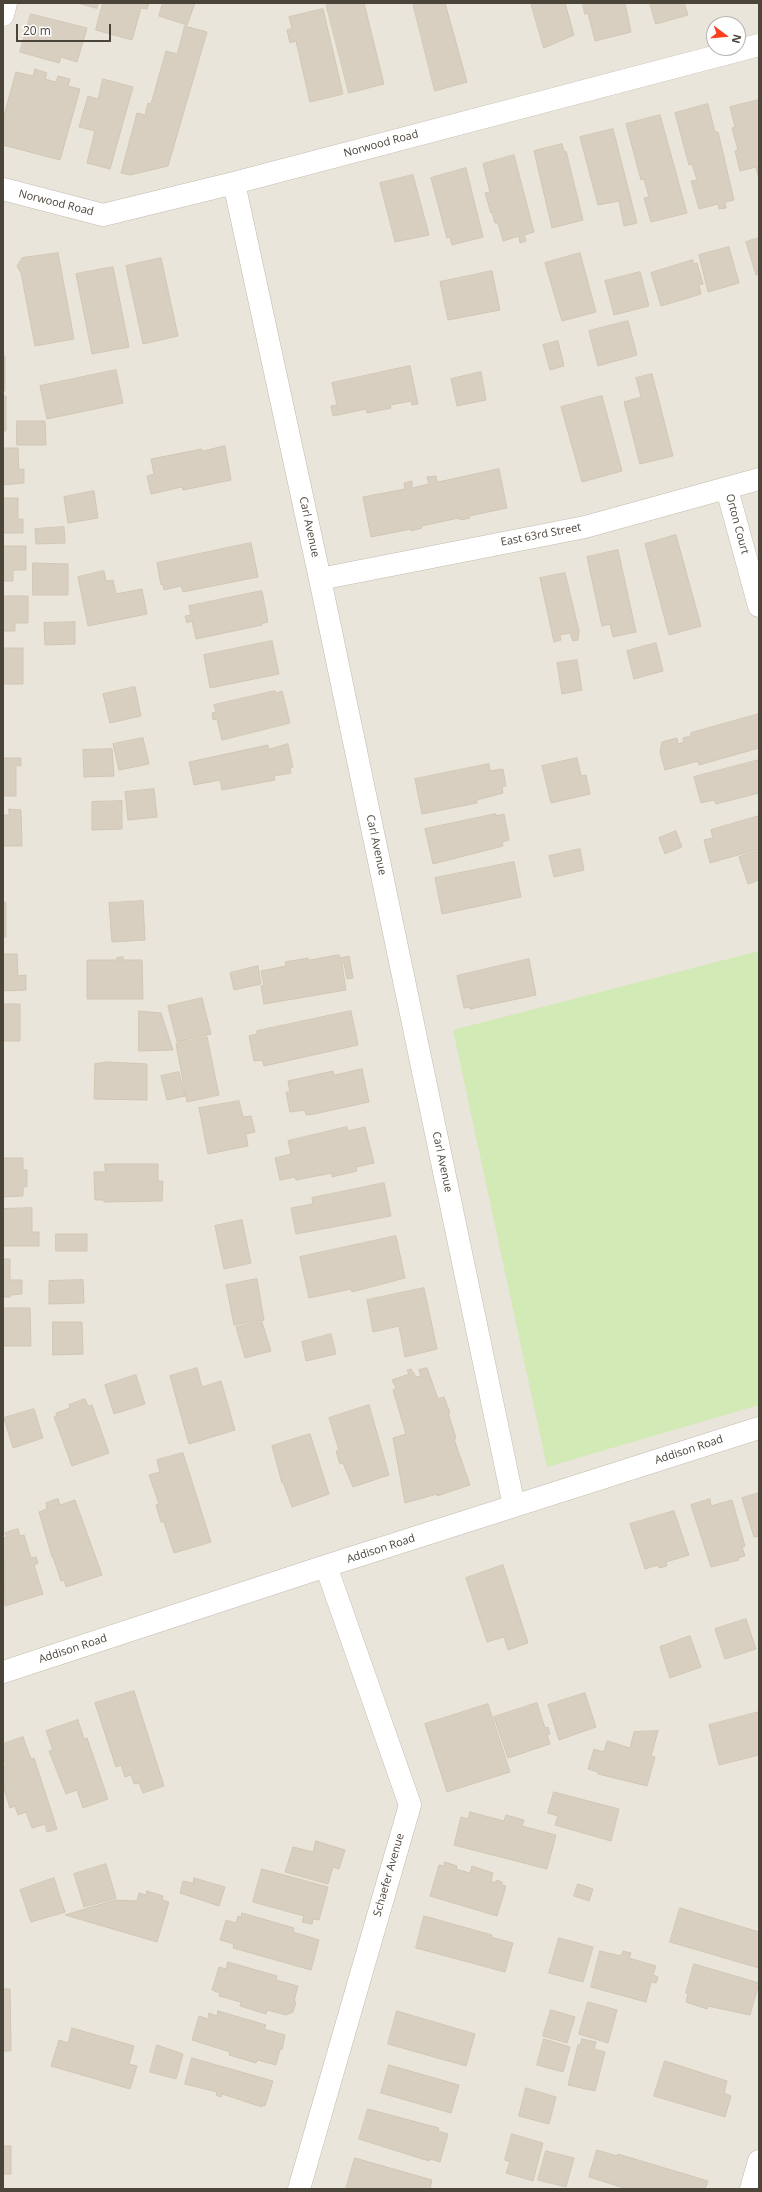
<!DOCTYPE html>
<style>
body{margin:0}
#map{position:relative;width:762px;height:2192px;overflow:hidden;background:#f6f3ec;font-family:"Open Sans",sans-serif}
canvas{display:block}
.frame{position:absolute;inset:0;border:4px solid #4b4439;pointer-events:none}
.north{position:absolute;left:706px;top:16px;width:40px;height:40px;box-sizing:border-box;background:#fff;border:1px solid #b7b4b0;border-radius:50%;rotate:106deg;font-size:11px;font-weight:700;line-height:16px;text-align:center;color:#4b4439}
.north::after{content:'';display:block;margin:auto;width:14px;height:18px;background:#fc3f1d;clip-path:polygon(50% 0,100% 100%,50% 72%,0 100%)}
.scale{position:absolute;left:16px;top:24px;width:95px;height:18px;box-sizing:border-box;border:2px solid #4b4439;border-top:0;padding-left:5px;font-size:12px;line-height:14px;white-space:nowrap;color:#4b4439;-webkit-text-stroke:3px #fff;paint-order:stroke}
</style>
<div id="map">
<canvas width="762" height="2192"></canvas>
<div class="frame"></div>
<div class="north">N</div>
<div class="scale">20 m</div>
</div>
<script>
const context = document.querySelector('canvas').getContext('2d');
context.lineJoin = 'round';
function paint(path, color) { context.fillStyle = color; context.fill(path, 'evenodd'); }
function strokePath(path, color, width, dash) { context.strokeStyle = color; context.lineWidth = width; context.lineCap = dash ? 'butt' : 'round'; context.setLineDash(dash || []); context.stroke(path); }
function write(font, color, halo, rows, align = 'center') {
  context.font = font + ' "Open Sans",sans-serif'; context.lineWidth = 4; context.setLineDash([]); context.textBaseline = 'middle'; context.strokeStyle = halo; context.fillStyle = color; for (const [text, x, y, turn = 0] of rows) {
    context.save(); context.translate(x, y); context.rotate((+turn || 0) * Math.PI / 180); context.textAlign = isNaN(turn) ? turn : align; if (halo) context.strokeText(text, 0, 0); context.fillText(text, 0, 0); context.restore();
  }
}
paint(new Path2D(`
 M3,3H759V2189H3ZM714,24H738V48H714Z`), '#eae5da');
paint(new Path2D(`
 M759,951V1405L547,1467L453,1030Z`), '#d2eab5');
const building = new Path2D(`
 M78,3H98L97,8Z
 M103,3H149L147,9L141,8L132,40L96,30Z
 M163,3H195L187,25L159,16Z
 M326,3H364L384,84L349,93Z
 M413,3H445L467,82L435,91Z
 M531,3H565L574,35L544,48Z
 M583,3H625L631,32L595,41L588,13L585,14Z
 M650,3H684L688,15L656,24Z
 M323,9L343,94L310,102L296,41L290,43L287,30L292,28L289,17Z
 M31,14L87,28L77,62L61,57L59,63L20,52Z
 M185,26L207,32L168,166L130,175L121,173L137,113L145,115L148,103L151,104L166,51L177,54Z
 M35,69L47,73L45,79L56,82L58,76L70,79L68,86L80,89L60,160L3,145V119L16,72L33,76Z
 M103,79L133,87L110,169L87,163L95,131L79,127L88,96L98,99Z
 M759,100V179L756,167L740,171L735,151L738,150L732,128L735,127L730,107Z
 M708,104L715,132H718L734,200L725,202L726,208L719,209L718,204L699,209L691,181L697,180L692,164L689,165L675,113Z
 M660,115L687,213L651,222L644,198L649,197L644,179L641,180L626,124Z
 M613,129L637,223L624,226L619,201L598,205L580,137Z
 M562,144L564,152L566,151L583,220L552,228L534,151Z
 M514,155L534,232L524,235L526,241L520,243L519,236L503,241L498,223H495L492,212L491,213L485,193L490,192L483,164Z
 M466,168L483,237L452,245L450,237L447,238L431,178Z
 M413,175L429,235L395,242L380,183Z
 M759,238V274L756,275L746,242Z
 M729,247L739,283L708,292L699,255Z
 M58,253L74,339L35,346L21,273L17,266L22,258Z
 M580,253L596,312L562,321L545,263Z
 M161,258L178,336L143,344L126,266Z
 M693,260V264L697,263L703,284L699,285L701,294L661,306L651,273Z
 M113,267L129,347L92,354L76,274Z
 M492,271L500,310L448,320L440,282Z
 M640,272L649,306L614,315L605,281Z
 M628,321L637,355L598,366L589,331Z
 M558,341L564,366L550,370L543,345Z
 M3,356H5V391H3Z
 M410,366L418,404L412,405L411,401L390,405L391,408L367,413L366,409L333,416L331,406L337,405L332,383Z
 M116,370L123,403L47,419L40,386Z
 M481,372L486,400L457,406L451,379Z
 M652,374L673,456L640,464L624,402L641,397L636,378Z
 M3,396H6V431H3Z
 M602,396L622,471L582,482L561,407Z
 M17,421H45L46,445H17Z
 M225,446L231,480L183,490L182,487L151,494L147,476L154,474L151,459L202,449V451Z
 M3,448H18L19,470L24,469V483L3,485Z
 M499,469L507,508L469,516L470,518L460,520L459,518L421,526L422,528L411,531V529L371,537L363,497L405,489L404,483L412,481V488L429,484L427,477L436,476L437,482Z
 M94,491L98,518L68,523L64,497Z
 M3,498H18V519H23V533H3Z
 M64,527L65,543L36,544L35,529Z
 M676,535L701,626L669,635L645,544Z
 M251,543L258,577L183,592L181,586L164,590L163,584L161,585L157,563Z
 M3,546H26V570H13V581H3Z
 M618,550L636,632L613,637L610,624L602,626L587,557Z
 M33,563L68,564V595H33Z
 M104,571L106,581L113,580L116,594L142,589L147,614L88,626L78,577Z
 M565,573L579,631L578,640L573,641L570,633L560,635L561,640L554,642L540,578Z
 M262,591L268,622L261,624L262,625L196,639L192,621L187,623L185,616L191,615L189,606Z
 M3,596H28V623H15V631H3Z
 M75,622V644L45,645L44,623Z
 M272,641L279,674L210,688L204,655Z
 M656,643L663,671L634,679L627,651Z
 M3,648H23V684H3Z
 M577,660L582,690L562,694L557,663Z
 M135,687L141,716L110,723L103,694Z
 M275,691L276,693L282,691L290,723L222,740L217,719L213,720L212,713L216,712L214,705Z
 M759,714V748L699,765L698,761L665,770L660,752L662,742L677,738L678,744L684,742L683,738L691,736V733Z
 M143,738L149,764L119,770L113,744Z
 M288,744L293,767L290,768L291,773L274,776L275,780L222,790L220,780L194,785L189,762L268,745L269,749Z
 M112,749L114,776L84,777L83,750Z
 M3,758H21V766L16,765V796H3Z
 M577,758L581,776L586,775L590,794L551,803L542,766Z
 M759,760V793L716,804L714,800L701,803L694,777Z
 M489,764L490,771L503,769L506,786L502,787L503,793L477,800V803L422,814L415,779Z
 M154,789L157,817L128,820L125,792Z
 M122,801V829L92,830V802Z
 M9,809L21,810L22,846H3V815H9Z
 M496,814V816L504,814L509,840L502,842L503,846L433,864L425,829Z
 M759,816V849L710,863L704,840L713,838L711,830Z
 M676,831L682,847L665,854L659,838Z
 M580,849L584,870L554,877L549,856Z
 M759,851V880L748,884L739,857Z
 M514,862L521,897L442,914L435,878Z
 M143,901L145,940L112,942L109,903Z
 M3,902H6V937H3Z
 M3,954H17L18,976L26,975V990L3,991Z
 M339,955L340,958L349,956L353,978L347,979L344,963L342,964L346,990L264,1004L261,986L264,985L261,971L286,966L285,962L308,958L309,960Z
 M123,957V960H142L143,999H87V960H117V958Z
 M529,959L536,995L470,1009V1007L464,1008L457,976Z
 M258,966L261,984L234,990L230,973Z
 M202,998L211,1034L177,1042L168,1006Z
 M3,1004H20V1041H3Z
 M139,1011L161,1013L173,1050L139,1051Z
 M351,1011L358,1045L264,1066L262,1060L254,1061L249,1036L257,1034V1031Z
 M207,1037L219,1095L187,1102L176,1044Z
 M108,1062L147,1064V1100L94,1099L95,1064Z
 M362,1069L369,1102L314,1114L306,1115L305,1110L290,1112L286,1092H290L288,1081L333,1071L334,1075Z
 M179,1072L185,1096L167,1100L161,1076Z
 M239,1101L243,1117L251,1116L255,1132L246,1134L248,1146L208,1154L199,1108Z
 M347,1127L348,1131L365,1127L374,1163L356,1167L357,1171L332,1177V1173L296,1180L295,1177L280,1180L275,1158L291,1154L288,1141Z
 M3,1158H23V1170H27V1187H23V1196L3,1197Z
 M105,1164H158V1181H163L162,1201L104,1202V1200H95L94,1172H105Z
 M384,1183L391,1216L296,1234L291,1208L313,1204L312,1198Z
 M32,1208V1232H39V1246H3V1209Z
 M242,1220L251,1263L224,1269L215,1226Z
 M56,1234H87V1251H56Z
 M396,1236L405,1278L352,1292L351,1289L309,1298L300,1257Z
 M3,1259H10V1280H22V1294L10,1295V1297H3Z
 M257,1279L264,1320L234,1325L226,1285Z
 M83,1280L84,1303L49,1304V1281Z
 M424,1288L437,1349L405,1357L399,1326L373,1332L367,1300Z
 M3,1308H30L31,1346H3Z
 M53,1322H82L83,1354L53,1355Z
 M262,1322L271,1351L245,1358L236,1327Z
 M331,1334L336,1354L306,1361L302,1342Z
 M197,1368L202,1387L221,1381L235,1430L189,1444L170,1376Z
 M427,1368L438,1399L444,1397L450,1413H448L456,1438L454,1439L470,1485L437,1496V1494L405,1503L393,1438L406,1434L393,1390L396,1388L392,1380L409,1374L407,1370L411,1369L416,1377L421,1376L419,1370Z
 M136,1375L145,1404L114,1414L105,1385Z
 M85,1399L88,1406L92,1405L109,1453L72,1466L54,1417L57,1415L56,1413L70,1408L69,1405Z
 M369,1405L389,1475L353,1487L343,1463L340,1464L336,1451L339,1450L329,1418Z
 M34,1409L43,1438L13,1448L4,1418Z
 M310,1434L329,1494L292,1507L283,1482L282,1483L272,1446Z
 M183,1453L211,1542L174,1553L164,1522H161L156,1505L159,1504L149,1475L160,1472L157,1460Z
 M759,1493V1536L754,1537L742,1498Z
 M58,1499L60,1505L75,1500L102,1575L66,1587L64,1580L61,1581L53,1557H52L39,1512L47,1509L46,1503Z
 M710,1499L711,1506L732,1500L745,1546L742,1547L745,1556L738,1558L739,1560L711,1567L691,1505Z
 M674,1511L689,1555L666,1562L667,1566L659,1568L658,1565L645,1569L630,1524Z
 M18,1529L20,1536L24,1535L31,1558L36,1557L38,1563L34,1565L43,1594L5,1606L3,1538L7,1537L5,1533Z
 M503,1565L528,1643L508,1650L504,1637L487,1642L466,1578Z
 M746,1619L756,1649L725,1659L715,1629Z
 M690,1636L701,1667L670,1678L660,1647Z
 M134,1691L164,1786L143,1793L139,1783L134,1784L131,1775L125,1777L121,1765L116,1767L95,1703Z
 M585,1693L596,1727L559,1740L548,1705Z
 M537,1703L545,1728L548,1727L550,1734L547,1735L550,1744L508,1758L494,1717Z
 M488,1704L510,1772L447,1792L425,1724Z
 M759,1712V1755L719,1765L709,1725Z
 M78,1720L84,1739L87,1738L108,1799L83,1808L77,1790L66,1794L49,1751L53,1750L46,1731Z
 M658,1731L651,1756L655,1757L647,1786L598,1774V1772L588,1769L594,1749L604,1752L607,1741L630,1748L634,1732Z
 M23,1737L31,1759L34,1758L57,1829L47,1832L45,1824L32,1828L26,1812L18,1815L15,1806L10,1808L3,1786V1767L6,1766L3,1758V1744Z
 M554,1792L619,1809L611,1841L555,1825L558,1816L548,1813Z
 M470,1812L504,1821L506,1815L524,1820L522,1826L556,1835L547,1869L454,1845L461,1817L468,1819Z
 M316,1841L345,1850L339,1869L333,1867L328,1884L285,1872L293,1847L313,1852Z
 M445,1862L457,1866L456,1869L470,1873L472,1866L493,1873L491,1881L496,1883V1880L502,1882V1885L506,1886L497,1916L430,1896L439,1865L444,1866Z
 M106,1864L116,1898L84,1907L74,1874Z
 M262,1869L328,1887L319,1920L313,1919L312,1924L302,1922L304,1916L253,1902Z
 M54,1878L65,1912L31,1922L20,1890Z
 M194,1878L225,1887L219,1906L180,1893L183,1881L193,1883Z
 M578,1884L593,1889L589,1901L574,1896Z
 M147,1891L163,1896L162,1900L169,1902L157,1942L65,1915L115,1900L137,1901L139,1893L146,1895Z
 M680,1908L759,1932V1968L670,1942Z
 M242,1913L294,1928L293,1932L319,1940L311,1970L233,1948L234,1945L231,1943L220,1940L226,1920L236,1923L238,1916L241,1917Z
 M424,1916L492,1935L491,1937L513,1943L505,1972L416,1948Z
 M559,1938L593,1947L583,1982L549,1973Z
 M600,1951L621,1956L623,1951L631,1953L629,1958L656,1966L653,1975L658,1977L656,1983L651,1982L646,2002L591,1987Z
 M228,1962L277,1976L276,1980L298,1986L294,2001L296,2002L293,2012L286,2015L267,2010L266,2014L240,2006L241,2002L219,1996L220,1993L212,1990L219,1967L226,1969Z
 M694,1964L759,1983L750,2015L708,2006L707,2009L686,2002L688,1994L686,1993Z
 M3,1989H10L11,2051H3Z
 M588,2002L617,2010L608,2043L579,2034Z
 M551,2010L575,2017L567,2043L543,2036Z
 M218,2011L266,2025L264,2029L285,2035L282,2050L280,2049L276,2065L257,2060L256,2063L229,2055L230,2052L192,2040L199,2016L208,2019L209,2013L217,2016Z
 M397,2011L475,2034L466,2066L388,2044Z
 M72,2028L134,2046L129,2064L137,2066L130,2089L51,2066L59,2040L68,2043Z
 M544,2039L570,2047L563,2072L537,2065Z
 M582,2039L596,2042L594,2049L605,2052L595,2091L568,2085L578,2045H580Z
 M157,2045L183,2054L176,2079L150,2072Z
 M192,2058L273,2081L265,2106L262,2105V2107L222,2094L221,2097L216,2095L217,2092L185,2084Z
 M665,2061L727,2081L724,2093L731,2096L725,2117L654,2096Z
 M389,2065L459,2085L451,2113L381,2093Z
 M526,2088L556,2097L549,2124L519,2116Z
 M368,2109L439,2128L438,2131L448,2134L440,2162L430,2159L429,2161L359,2139Z
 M512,2134L543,2143L533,2181L506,2173L510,2162L505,2160Z
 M3,2146H11V2174H3Z
 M597,2150L617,2156L618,2154L708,2181L705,2189H627L589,2177Z
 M546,2151L574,2158L566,2187L538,2180Z
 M355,2158L432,2180L430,2189H346Z`);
paint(building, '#d8cfc1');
strokePath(building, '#d3c7b4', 1);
const minor = new Path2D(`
 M3,15L6,3
 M234,183L320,579L514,1506
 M3,189L103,215L234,183L759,45
 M727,489L759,606
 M320,579L585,527L759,479
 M3,1672L326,1566L759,1428
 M299,2189L410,1805L326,1566
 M751,2189L759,2161`);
strokePath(minor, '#c2bbae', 23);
strokePath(minor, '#fff', 22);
write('11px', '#4b4439', '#fff', [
 ["Norwood Road",381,144,-15],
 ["Norwood Road",56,203,14],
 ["Orton Court",737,524,75],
 ["Carl Avenue",309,527,78],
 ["East 63rd Street",541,535,-11],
 ["Carl Avenue",376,845,78],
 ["Carl Avenue",442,1162,78],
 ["Addison Road",689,1450,-18],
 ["Addison Road",381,1549,-18],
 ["Addison Road",73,1649,-18],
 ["Schaefer Avenue",389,1875,-74]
]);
</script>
